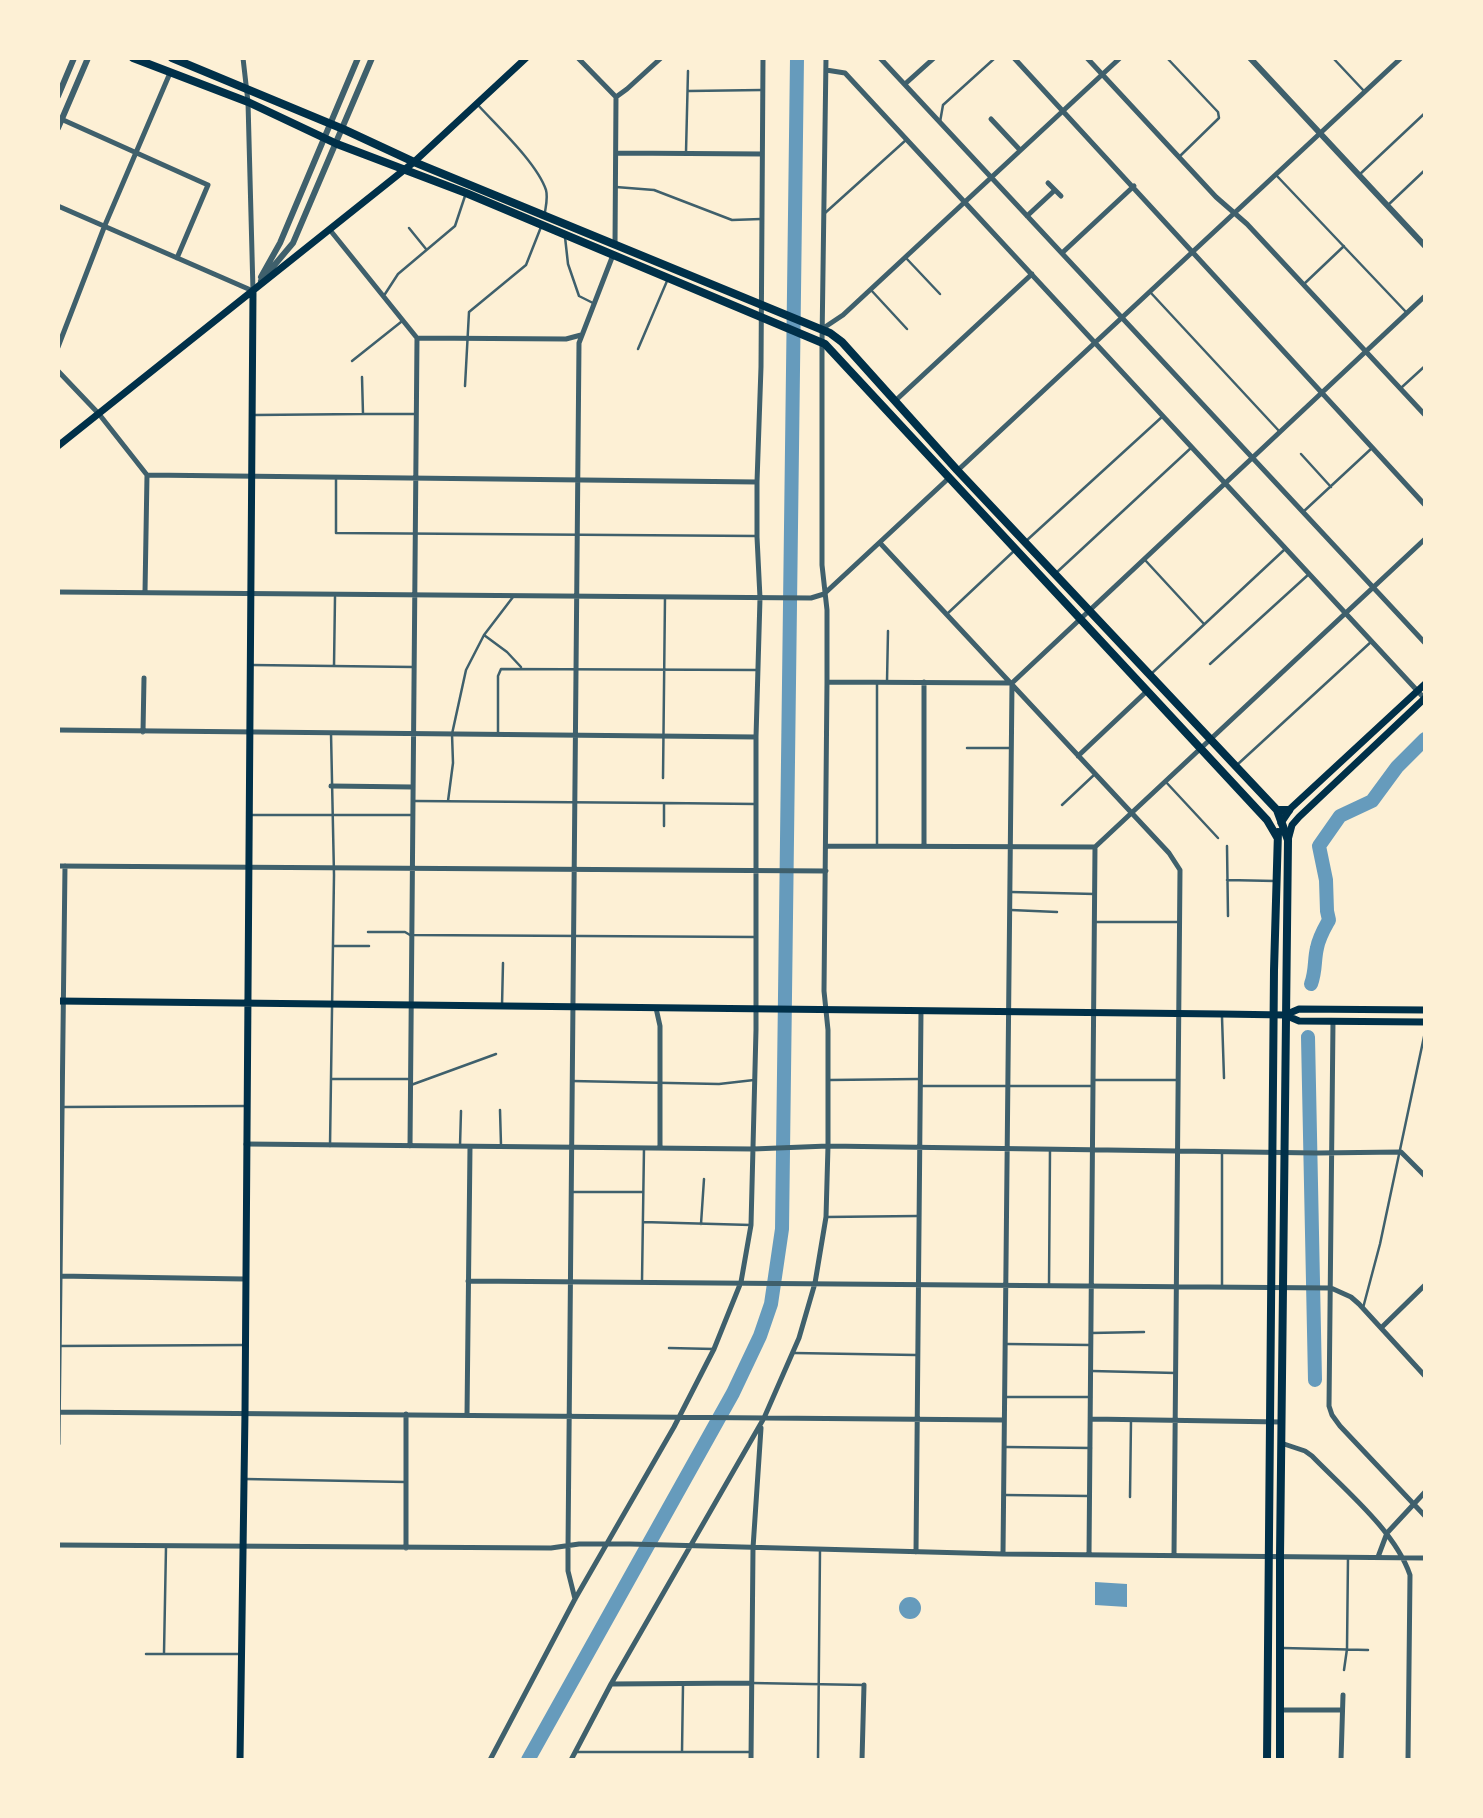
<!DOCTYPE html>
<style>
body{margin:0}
#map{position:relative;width:1483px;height:1818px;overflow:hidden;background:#fdf0d5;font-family:"Nunito Sans",sans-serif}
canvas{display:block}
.frame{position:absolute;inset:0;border:60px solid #fdf0d5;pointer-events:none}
</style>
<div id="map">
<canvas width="1483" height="1818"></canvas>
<div class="frame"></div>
</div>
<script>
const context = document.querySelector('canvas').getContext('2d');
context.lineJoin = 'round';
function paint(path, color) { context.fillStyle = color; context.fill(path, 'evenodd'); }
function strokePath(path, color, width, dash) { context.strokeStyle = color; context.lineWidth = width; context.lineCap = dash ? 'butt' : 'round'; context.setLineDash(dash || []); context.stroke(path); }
paint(new Path2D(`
 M1095,1582L1127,1584V1607L1095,1605Z
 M899 1608a11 11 0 1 1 22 0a11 11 0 1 1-22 0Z`), '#669bbc');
strokePath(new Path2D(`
 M1311,984C1316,971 1314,960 1317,948C1319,937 1324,929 1329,920L1327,911L1326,880L1319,846L1340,816L1372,801L1397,767L1425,739
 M1308,1037L1315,1380
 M528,1760L733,1393L760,1336L771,1304L782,1229L797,58`), '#669bbc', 14);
strokePath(new Path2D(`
 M1167,58L1218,112L1219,118L1179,157
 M1333,58L1364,91
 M689,91L762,90
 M477,104C497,126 537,163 546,190C548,197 546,205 545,212
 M940,122L943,105L995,58
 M686,152L688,71
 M1359,175L1425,113
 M1277,176L1407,313
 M616,187L654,190L732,220L761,219
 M1387,206L1425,170
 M825,213L906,140
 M409,228L426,249
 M565,237L568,264L579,296L593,303
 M906,258L940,294
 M1304,284L1344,246
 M871,290L907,329
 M1151,293L1280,432
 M385,294L398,274L455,226L466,193
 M638,349L667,281
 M352,361L401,322
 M362,377L363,414H415
 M465,386L469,312L526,265L541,227
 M1402,387L1425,366
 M255,415L363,414
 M1301,454L1331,487
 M336,477V533L756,536
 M1303,512L1372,448
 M1026,541L1163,416
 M1145,560L1204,624
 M1056,573L1192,447
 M947,614L1015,550
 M484,635L507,652L521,667
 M1210,664L1309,574
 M252,665L413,667
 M334,666L335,597
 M1151,674L1284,550
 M887,682L888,631
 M498,735V676L501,669L757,670
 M967,748H1010
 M1238,764L1372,641
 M663,778L665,597
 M1165,781L1218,838
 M415,801L664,803
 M448,801L453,763L452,734L466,670L484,635L513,597
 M1062,805L1095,774
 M250,815H412
 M664,826V803L756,804
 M877,846V683
 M1227,846L1228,916
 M1227,880L1275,881
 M1011,892L1095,894
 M1011,910L1057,912
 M1096,922H1177
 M368,932H405L410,935L755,937
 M334,946H369
 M502,1006L503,963
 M1222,1017L1224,1078
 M331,1079H408
 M830,1080L918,1079
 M1093,1080H1177
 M572,1081L719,1084L754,1080
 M411,1085L496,1054
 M921,1086H1093
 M64,1107L246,1106
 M500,1110L501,1145
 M330,1146L334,875L331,733
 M460,1146L461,1111
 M573,1192H643
 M826,1217L917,1216
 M643,1222L751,1225
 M701,1224L704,1179
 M642,1281L644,1148
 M1222,1285V1152
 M1049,1286L1050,1149
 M1363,1308L1380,1244L1425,1032
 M1091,1333L1144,1332
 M1007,1344L1091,1345
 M59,1346L244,1345
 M669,1348L714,1349
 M794,1353L916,1355
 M1092,1371L1176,1373
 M1007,1397H1091
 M1006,1447L1091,1448
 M245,1479L406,1482
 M1005,1495L1089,1496
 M1130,1497L1131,1420
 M1283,1648L1368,1650
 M164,1653L166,1547
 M146,1654H240
 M1344,1670L1347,1649L1348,1557
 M752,1683L864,1685
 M576,1752H751
 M682,1752L683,1685
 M818,1760L820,1550`), '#3f606c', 2.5);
strokePath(new Path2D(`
 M578,58L616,97L615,245
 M880,58L1425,643
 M1014,58L1425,505
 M1087,58L1216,197L1247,224L1425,415
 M826,70L845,73L1425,699
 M905,84L934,58
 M616,97L627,89L661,58
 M61,119L208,185L177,258
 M991,119L1020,150
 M616,153L762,154
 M1048,183L1061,196
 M58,206L253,291L248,102L243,58
 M1027,216L1055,190
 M330,230L417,338L410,1146
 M1062,253L1134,186
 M822,329L843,315L1120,58
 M417,338L566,339L581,335
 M58,347L105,225L170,73
 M58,371L99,414L147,475L757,482
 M895,401L1032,274
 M957,471L1401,58
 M880,543L1169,853L1180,870L1174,1555
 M58,592L811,598L824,594L950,477
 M145,592L147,475
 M827,682L1012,683
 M58,730L756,737
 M143,732L144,678
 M1078,756L1147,691
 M331,786L412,787
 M826,846L1095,847L1425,539
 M924,846V682
 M58,866L826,871
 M656,1008L660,1026V1148
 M1333,1021L1329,1406L1332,1415L1340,1426L1425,1516
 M246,1144L753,1149L828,1146L1317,1153L1401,1152L1425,1176
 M58,1276L244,1279
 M468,1281L1331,1288L1351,1297L1359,1304L1425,1376
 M1381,1328L1425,1285
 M58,1412L1003,1420
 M467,1415L470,1147
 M1091,1419L1281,1422
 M1281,1443L1305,1451L1312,1456C1345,1490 1395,1531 1410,1575L1408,1760
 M58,1444L65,866
 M58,1545L551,1548L579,1544H630L1003,1554L1425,1558
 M406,1548V1414
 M916,1552L921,1011
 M1003,1554L1012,683L1425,296
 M1089,1555L1095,847
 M1378,1557L1387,1533L1425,1492
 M575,1599L568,1571V1547L579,343L613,255
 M611,1684L752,1683
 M1280,1710H1342
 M490,1760L575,1599L674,1427L714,1349L741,1282L751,1225L756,1030V737L760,598L757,537V482L761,367L763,58
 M571,1760L611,1684L764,1418L799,1338L815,1283L826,1217L828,1146V1030L824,991L827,682V610L822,565V342L826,58
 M751,1760L753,1548L761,1428
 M862,1760L864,1685
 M1341,1760L1343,1695`), '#3f606c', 5);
strokePath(new Path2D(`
 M1250,58L1425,246
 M58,96L74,58
 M58,128L88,58
 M261,277L280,243L358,58
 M261,281L293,243L372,58`), '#3f606c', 6);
strokePath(new Path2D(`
 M58,446L414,162L526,58
 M1281,823L1291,808L1425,684
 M1288,840L1292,825L1299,817L1425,698
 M58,1001L1222,1014L1285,1015L1299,1021L1425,1022
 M1285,1015L1299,1009L1425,1010
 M240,1760L245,1412L253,291`), '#003049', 7);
strokePath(new Path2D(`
 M133,58L248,102L337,144L466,193L825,344L1267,820L1277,837
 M172,58L343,129L414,162L830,333L842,342L957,470L1277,810L1288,840L1280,1556V1760
 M1277,810H1289
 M1267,1760L1274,970L1278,832`), '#003049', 8);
</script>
